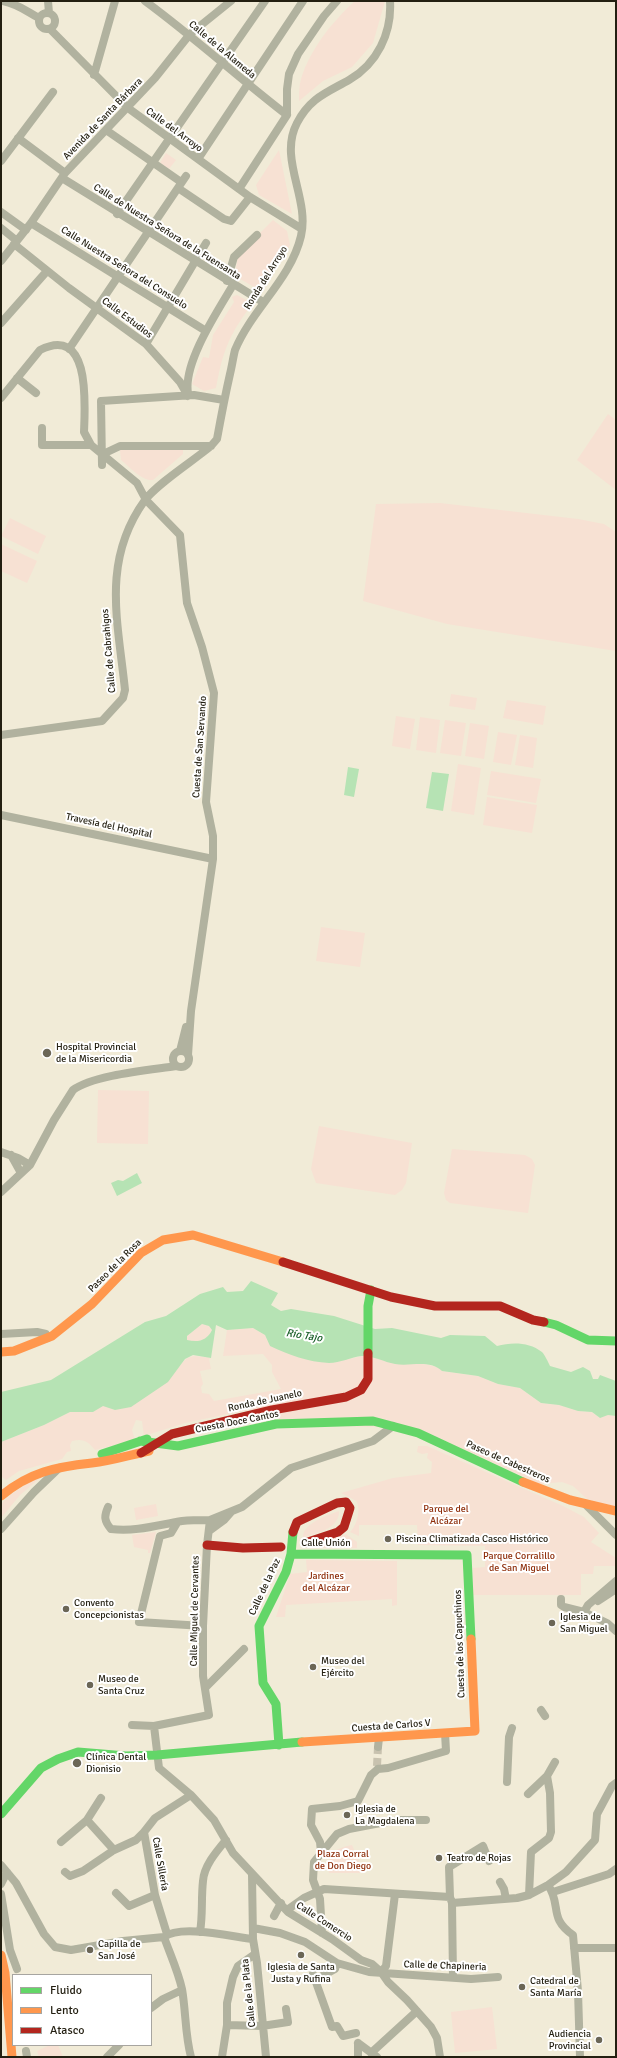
<!DOCTYPE html>
<meta charset="utf-8">
<style>
body{margin:0}
#map{position:relative;width:617px;height:2058px;overflow:hidden;background:#f1ebd7;font-family:Signika,sans-serif}
canvas{display:block}
.frame{position:absolute;inset:0;border:2px solid #231f11;pointer-events:none}
.legend{position:absolute;left:12px;top:1974px;width:140px;height:72px;box-sizing:border-box;background:#fff;border:1px solid #a7a5a0;margin:0;padding:5px 7px;list-style:none;font-size:12px;color:#231f11}
.legend li{display:flex;align-items:center;gap:8px;height:20px}
.legend b{width:20px;border:1px solid #a7a5a0}
</style>
<div id="map">
<canvas width="617" height="2058"></canvas>
<div class="frame"></div>
<ul class="legend">
<li><b style="height:5px;background:#63d668"></b>Fluido</li>
<li><b style="height:5px;background:#ff974d"></b>Lento</li>
<li><b style="height:5px;background:#b3261e"></b>Atasco</li>
</ul>
</div>
<script>
const context = document.querySelector('canvas').getContext('2d');
context.lineJoin = 'round';
function paint(path, color) { context.fillStyle = color; context.fill(path, 'evenodd'); }
function strokePath(path, color, width, dash) { context.strokeStyle = color; context.lineWidth = width; context.lineCap = dash ? 'butt' : 'round'; context.setLineDash(dash || []); context.stroke(path); }
function write(font, color, halo, rows, align = 'center') {
  context.font = font + ' Signika,sans-serif'; context.lineWidth = 4; context.setLineDash([]); context.textBaseline = 'middle'; context.strokeStyle = halo; context.fillStyle = color; for (const [text, x, y, turn = 0] of rows) {
    context.save(); context.translate(x, y); context.rotate((+turn || 0) * Math.PI / 180); context.textAlign = isNaN(turn) ? turn : align; if (halo) context.strokeText(text, 0, 0); context.fillText(text, 0, 0); context.restore();
  }
}
paint(new Path2D(`
 M355,1H385L373,43L352,67L323,81L299,101C299,94 299,86 301,79C310,49 333,21 355,1Z
 M279,150L292,214L259,195L256,185Z
 M166,153L176,160L169,169L160,163Z
 M273,220L287,231L290,245L261,291L235,276L238,255Z
 M237,295L250,302V307C228,337 223,351 216,388L204,391L192,384L203,357L209,358L213,335L234,302L232,297Z
 M608,414L616,420V490L577,460Z
 M120,450H183V454L153,480C141,481 129,466 121,460Z
 M440,503L578,519L604,524L616,532V651L447,624L363,601L376,504Z
 M10,518L46,536L38,554L1,536Z
 M1,544L37,561L27,583L1,571Z
 M451,694L477,698L475,710L449,706Z
 M507,700L546,706L543,725L503,718Z
 M396,716L415,719L410,749L392,746Z
 M420,717L440,720L436,753L416,750Z
 M445,720L466,723L461,756L440,753Z
 M470,723L489,726L484,759L465,756Z
 M498,732L517,735L511,765L493,762Z
 M520,735L537,738L533,768L515,765Z
 M458,764L481,768L474,815L451,811Z
 M491,771L541,779L536,803L487,795Z
 M487,797L537,805L532,833L483,825Z
 M321,927L365,933L360,967L316,961Z
 M98,1090L149,1091L148,1144L97,1143Z
 M319,1126L412,1143L406,1183L402,1190L395,1195L316,1183L311,1169Z
 M452,1149L525,1155L532,1159L535,1165L528,1213L450,1203L446,1200L444,1193Z
 M202,1324L209,1326L212,1330C207,1341 199,1343 187,1340V1336Z
 M253,1328L265,1335L270,1346L330,1363L363,1356L385,1360L395,1364H424L438,1367L442,1371L478,1376L498,1384L520,1388L541,1403L559,1405L578,1411L592,1412L600,1418L608,1415L616,1416V1507L587,1499L573,1486L562,1482L539,1484L417,1428L255,1424L251,1409L185,1423L144,1436L142,1421L136,1420L132,1430L135,1440L95,1450C88,1441 83,1438 72,1441L70,1445L71,1451L67,1452L62,1459L19,1471L6,1480L2,1477L1,1479V1442L44,1425L70,1412H93L103,1405L115,1410L178,1368C189,1353 194,1356 211,1358L209,1359L211,1369L200,1371L203,1384L201,1387L202,1393L209,1394L214,1401L281,1389L272,1372V1365L263,1354L223,1356L227,1330Z
 M418,1446H427L563,1506L584,1517L599,1533L591,1542L616,1558V1566H594L593,1574H581V1595H473V1568L485,1567V1546L418,1545L417,1525H359V1536L350,1532C356,1527 362,1509 356,1501C352,1498 346,1496 341,1493L393,1478L431,1473L432,1462L427,1458L428,1453L422,1454L417,1452Z
 M39,1479L20,1495L1,1518C1,1515 0,1509 1,1506C4,1497 30,1481 39,1479Z
 M156,1504L158,1516L136,1520L134,1508Z
 M339,1511C340,1528 316,1534 303,1537C303,1523 328,1515 339,1511Z
 M156,1532L150,1553H148V1550L134,1547L132,1535Z
 M346,1534L357,1542V1548H307Z
 M306,1560L397,1561V1605L392,1606V1599L286,1605L285,1617H276L290,1574L307,1572Z
 M352,1845L359,1861L361,1873H329C328,1854 332,1849 352,1845Z
 M492,2007L497,2049L455,2053L451,2012Z
 M50,2045H58L63,2057H39L37,2051Z`), '#f7e1d3');
paint(new Path2D(`
 M348,767L359,769L354,797L344,795Z
 M432,772L449,774L443,811L426,808Z
 M137,1173L142,1183L117,1196L111,1183L118,1180L123,1181Z
 M251,1281L278,1293L271,1305L281,1311L291,1309L334,1316L375,1329L392,1328L441,1338L450,1335L485,1336L497,1346C512,1342 529,1342 542,1352C545,1355 548,1362 550,1366L571,1372L583,1367L590,1371L593,1379H598L600,1375L616,1381V1416L608,1415L600,1418L592,1412L578,1411L559,1405L541,1403L520,1388L498,1384L478,1376L442,1371C429,1359 410,1367 395,1364C384,1362 374,1356 362,1356C351,1357 340,1363 329,1363C308,1362 289,1355 270,1346L265,1335L253,1328L227,1330L216,1325L211,1358L193,1355L185,1359L168,1382L131,1407L115,1410L103,1406L93,1412H70L44,1425L1,1442V1392L51,1380L145,1322L166,1316L200,1294L223,1287L227,1292L243,1291ZM202,1324L209,1326L212,1330C207,1340 199,1343 187,1340V1336Z`), '#b6e3b4');
strokePath(new Path2D(`
 M377,1766L378,1747`), '#c8c2af', 8, [8, 4]);
strokePath(new Path2D(`
 M3,1C18,4 26,11 39,18
 M48,1L49,13
 M145,1C194,37 239,78 287,115
 M39 21a8 8 0 1 1 16 0a8 8 0 1 1-16 0Z
 M50,29L128,108L250,197L302,229
 M94,75L115,1
 M106,130L181,182
 M18,138L65,173
 M198,159L303,1
 M1,161L53,92
 M62,178L263,302
 M178,188L224,219L231,221L250,197
 M239,189L287,115V89L289,74L298,54L324,16L337,1
 M1,212L26,230
 M117,214L265,1
 M31,223L206,331
 M1,228L17,241
 M14,244L69,288L146,344L180,382L188,396
 M1,261L31,223L65,173L155,78L190,34L231,1
 M227,281L234,257L257,235
 M1,323L47,271
 M146,344L206,243
 M69,349L186,176
 M17,378L36,393
 M188,393C183,363 217,312 233,285
 M1,398L40,350C91,324 85,405 84,432L91,445L137,483L146,500L180,535L187,603L202,647L214,693L206,802L213,836V859L191,1011L188,1055
 M42,428V445H91
 M103,454L120,446H211
 M102,465L101,401L194,395L224,400
 M1,735L102,721L123,698L125,690C118,621 101,561 145,500C158,483 193,461 211,446L217,439C221,417 225,396 230,374C232,366 233,358 235,350C252,309 291,279 301,236C310,198 278,159 297,123C310,98 326,93 349,80C377,64 392,33 390,1
 M1,815L213,859
 M173 1059a8 8 0 1 1 16 0a8 8 0 1 1-16 0Z
 M180,1051L186,1027
 M1,1152L18,1158L30,1165
 M11,1155L21,1173
 M1,1192L30,1165L54,1120L73,1090C93,1075 150,1070 176,1066
 M1,1334L37,1332L46,1334L48,1338
 M585,1504L616,1535
 M108,1507C104,1516 104,1521 111,1529C136,1532 158,1525 182,1521C191,1520 201,1520 210,1520
 M177,1523L171,1533L160,1536L139,1622L203,1626
 M1,1529L34,1492L59,1468
 M209,1531L224,1520L231,1512
 M561,1599V1605L564,1607L584,1612L588,1605L616,1581
 M598,1601L616,1589
 M584,1612L607,1623L616,1631
 M206,1687L244,1649
 M541,1710L545,1716
 M132,1725L154,1726L209,1715L203,1676V1626L207,1545L210,1520L242,1507L291,1468L373,1441L393,1426
 M154,1726L159,1768L191,1795L214,1820L233,1853L288,1912L332,1939L361,1960L372,1964L381,1972L388,1982L407,2000L431,2027L437,2038L440,2057
 M378,1747L379,1738
 M378,1769L388,1768L446,1751L445,1733
 M547,1776L555,1762
 M507,1782L509,1737L512,1728
 M528,1794L547,1776L550,1793L551,1832L549,1838L531,1852L529,1895
 M87,1820L114,1850
 M61,1842L87,1820L101,1798
 M321,1852L320,1842L311,1825L312,1809L340,1806L358,1801L371,1775L378,1769
 M1,1865L16,1883L44,1934L55,1947L71,1950L123,1941L164,1937C170,1954 178,1971 182,1989C186,2012 185,2035 191,2057
 M65,1872L70,1876L83,1871L114,1850L136,1840L144,1832
 M252,1875L253,1939L257,1963L266,2057
 M500,1882L504,1889L506,1899
 M1,1884L7,1872
 M548,1885C562,1905 548,1918 573,1935L578,1991L580,2057
 M553,1892L609,1874L616,1869
 M116,1893L129,1906L155,1895
 M1,1894L10,1950L17,1969
 M450,1897L449,1867L483,1846L489,1861
 M452,1903L517,1898L529,1895L548,1885L566,1872L595,1840L597,1814L612,1786L616,1783
 M287,1910L304,1898L324,1889L450,1897L452,1903L453,1977
 M274,1916L281,1903
 M253,1928L280,1933L305,1942L337,1963L369,1972L471,1979L498,1977
 M200,1932C203,1914 201,1899 203,1881C204,1866 216,1852 226,1840
 M322,1933L320,1899L313,1880L314,1862L337,1834L349,1829L375,1824L401,1820H426
 M167,1934L155,1895L144,1832L155,1818L191,1795
 M164,1937C181,1924 233,1937 253,1939
 M574,1948H616
 M381,1972L386,1966L395,1894
 M313,1974L332,2027L337,2026L343,2036L356,2033
 M322,1976L335,1969L337,1963
 M151,2008L163,1999L182,1990
 M227,2025L262,2026L288,2022L286,2009
 M358,2043L377,2057
 M26,2051L27,2057
 M371,2053L417,2011
 M107,2057L119,2045
 M222,2057L227,2025V2003L233,1977L238,1966L255,1954
 M358,2057V2043`), '#b1b29f', 8);
strokePath(new Path2D(`
 M544,1322L556,1325L588,1340L616,1341
 M368,1353V1306L371,1290
 M140,1441L178,1446L276,1424L373,1421L418,1433L523,1482
 M102,1454L147,1439
 M291,1554L467,1555L471,1639
 M279,1745L276,1704L263,1683L259,1626L286,1572L291,1554L293,1532
 M1,1814L41,1768L58,1759L78,1752L126,1756L157,1755L302,1742`), '#63d668', 9);
strokePath(new Path2D(`
 M1,1352L14,1351L52,1336L92,1304L141,1253L163,1240L193,1235L283,1262
 M523,1482L570,1500L616,1511
 M1,1496C30,1472 55,1467 92,1463C111,1461 130,1455 149,1451
 M302,1742L475,1731L471,1639
 M1,1955L5,1973L12,2057`), '#ff974d', 9);
strokePath(new Path2D(`
 M283,1262L391,1297L435,1306H500L533,1320L544,1322
 M141,1453L172,1434L272,1410L346,1397L361,1390L368,1379V1353
 M293,1532L297,1522L337,1503L346,1502L350,1508L344,1527L338,1532L305,1543
 M207,1545L243,1548L281,1547`), '#b3261e', 9);
for (const [x, y, r, color] of [
 [47,1053,5,"#6b6656"],
 [388,1539,4,"#6b6656"],
 [66,1609,4,"#6b6656"],
 [552,1623,4,"#6b6656"],
 [313,1667,4,"#6b6656"],
 [90,1685,4,"#6b6656"],
 [77,1763,5,"#6b6656"],
 [347,1815,4,"#6b6656"],
 [439,1858,4,"#6b6656"],
 [90,1950,4,"#6b6656"],
 [301,1955,4,"#6b6656"],
 [522,1987,4,"#6b6656"],
 [599,2040,4,"#6b6656"]
]) { const dot = new Path2D(); dot.arc(x, y, r, 0, 2 * Math.PI); context.fillStyle = color; context.fill(dot); strokePath(dot, '#fff', 1.5); }
write('10px', '#231f11', '#fff', [
 ["Calle de la Alameda",222,50,40],
 ["Avenida de Santa Bárbara",103,119,-46],
 ["Calle del Arroyo",174,130,36],
 ["Calle de Nuestra Señora de la Fuensanta",167,232,32],
 ["Calle Nuestra Señora del Consuelo",124,268,32],
 ["Ronda del Arroyo",266,278,-58],
 ["Calle Estudios",127,318,37],
 ["Calle de Cabrahigos",109,651,-95],
 ["Cuesta de San Servando",200,747,-86],
 ["Travesía del Hospital",109,826,12],
 ["Paseo de la Rosa",115,1266,-45],
 ["Ronda de Juanelo",265,1401,-12],
 ["Cuesta Doce Cantos",237,1422,-11],
 ["Paseo de Cabestreros",508,1462,24],
 ["Calle Unión",326,1543],
 ["Calle de la Paz",265,1587,-65],
 ["Calle Miguel de Cervantes",195,1611,-89],
 ["Cuesta de los Capuchinos",460,1644,-92],
 ["Cuesta de Carlos V",391,1726,-4],
 ["Calle Sillería",160,1864,80],
 ["Calle Comercio",324,1922,33],
 ["Calle de Chapineria",445,1966,2],
 ["Calle de la Plata",249,1993,-96]
]);
write('10px', '#231f11', '#fff', [
 ["Hospital Provincial",56,1047],
 ["de la Misericordia",56,1059],
 ["Piscina Climatizada Casco Histórico",396,1539],
 ["Convento",74,1603],
 ["Concepcionistas",74,1615],
 ["Iglesia de",560,1617],
 ["San Miguel",560,1629],
 ["Museo del",321,1661],
 ["Ejército",321,1673],
 ["Museo de",98,1679],
 ["Santa Cruz",98,1691],
 ["Clínica Dental",86,1757],
 ["Dionisio",86,1769],
 ["Iglesia de",355,1809],
 ["La Magdalena",355,1821],
 ["Teatro de Rojas",447,1858],
 ["Capilla de",98,1944],
 ["San José",98,1956],
 ["Iglesia de Santa",301,1967,"center"],
 ["Justa y Rufina",301,1979,"center"],
 ["Catedral de",530,1981],
 ["Santa María",530,1993],
 ["Audiencia",591,2034,"right"],
 ["Provincial",591,2046,"right"]
], 'left');
write('10px', '#8f300d', '#fff', [
 ["Parque del",446,1509],
 ["Alcázar",446,1521],
 ["Parque Corralillo",519,1556],
 ["de San Miguel",519,1568],
 ["Jardines",326,1576],
 ["del Alcázar",326,1588],
 ["Plaza Corral",343,1854],
 ["de Don Diego",343,1866]
]);
write('italic 11px', '#165c26', '#fff', [
 ["Río Tajo",304,1336,9]
]);
</script>
